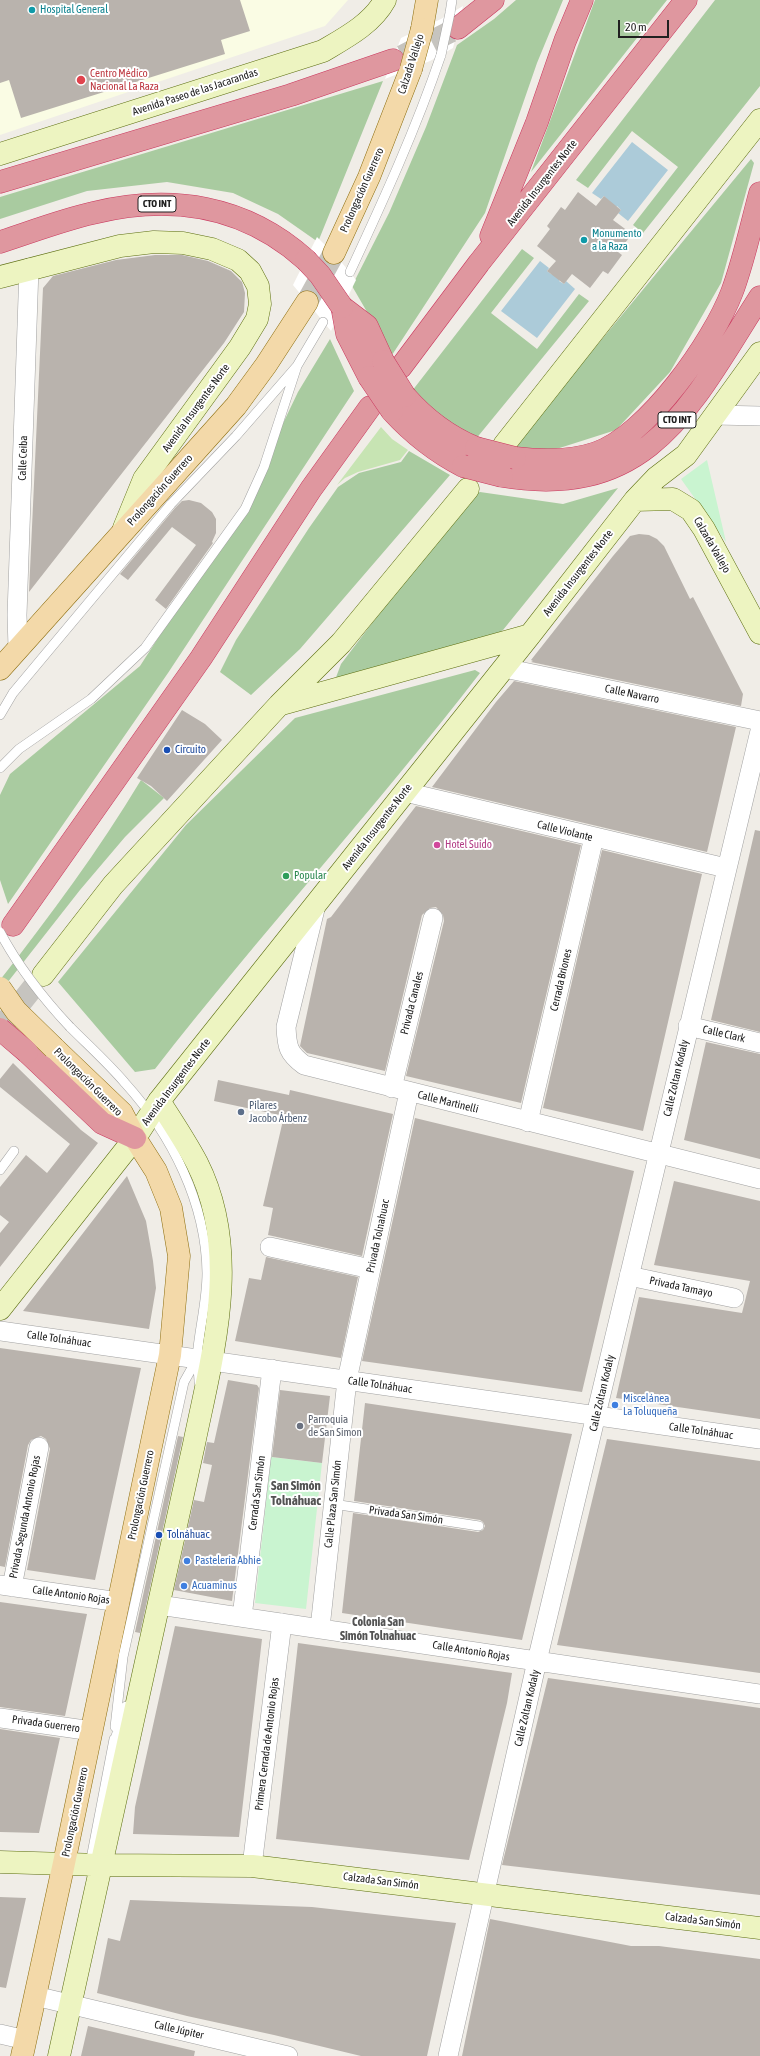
<!DOCTYPE html>
<meta charset="utf-8">
<style>
body{margin:0}
#map{position:relative;width:760px;height:2056px;overflow:hidden;background:#f0ede7;font-family:"Asap Condensed",sans-serif}
canvas{display:block}
.scale{position:absolute;left:618px;top:20px;width:51px;height:18px;box-sizing:border-box;border:2px solid #202020;border-top:0;padding-left:5px;font-size:12px;line-height:14px;white-space:nowrap;color:#202020;-webkit-text-stroke:3px #fff;paint-order:stroke}
</style>
<div id="map">
<canvas width="760" height="2056"></canvas>
<div class="scale">20 m</div>
</div>
<script>
const context = document.querySelector('canvas').getContext('2d');
context.lineJoin = 'round';
function paint(path, color) { context.fillStyle = color; context.fill(path, 'evenodd'); }
function strokePath(path, color, width, dash) { context.strokeStyle = color; context.lineWidth = width; context.lineCap = dash ? 'butt' : 'round'; context.setLineDash(dash || []); context.stroke(path); }
function write(font, color, halo, rows, align = 'center') {
  context.font = font + ' "Asap Condensed",sans-serif'; context.lineWidth = 4; context.setLineDash([]); context.textBaseline = 'middle'; context.strokeStyle = halo; context.fillStyle = color; for (const [text, x, y, turn = 0] of rows) {
    context.save(); context.translate(x, y); context.rotate((+turn || 0) * Math.PI / 180); context.textAlign = isNaN(turn) ? turn : align; if (halo) context.strokeText(text, 0, 0); context.fillText(text, 0, 0); context.restore();
  }
}
paint(new Path2D(`
 M0,0H348L325,26L0,135Z`), '#fafce4');
paint(new Path2D(`
 M381,427L392,439L408,450L400,460L358,472L345,478L337,485Z`), '#c7e4b3');
paint(new Path2D(`
 M516,0H563L537,63L485,213L392,355L352,286L389,213L426,127L457,45L494,19Z
 M595,0H667L531,172Z
 M715,0H760V86L643,233L633,225L678,167L632,131L588,188L576,180Z
 M383,81L318,242L278,214L233,193L167,182L87,191L0,219V197Z
 M751,159L754,163L721,283L670,372L616,430L547,452L512,448Z
 M522,249L534,258L491,313L537,349L579,294L589,301L475,440L450,428L412,391Z
 M330,339L354,391L168,673L8,904L0,880V795L10,774L140,666L245,503L298,392Z
 M409,451L450,475L300,649L251,695L220,672L236,640L309,528L338,487L359,473L401,462Z
 M618,488L503,630L489,640L335,680L341,664L469,496L480,492L563,504Z
 M475,670L480,673C376,808 260,934 155,1069L135,1072L58,982L186,825L295,718Z
 M141,780L164,798L125,837L80,890L0,992V980C50,916 99,850 141,780Z`), '#a9cba0');
paint(new Path2D(`
 M707,460L726,542L681,479Z
 M271,1457L322,1463L306,1609L255,1603Z`), '#c9f4d0');
paint(new Path2D(`
 M632,142L668,170L628,221L618,213L621,210L617,206L615,209L604,196L601,199L592,193Z
 M540,261L549,268L547,271L551,274L562,277L559,281L564,284L566,281L575,289L537,338L501,311Z`), '#accbd9');
paint(new Path2D(`
 M463,6L453,48L430,61L385,79L401,38L441,19Z
 M317,237L338,258L356,280L331,331L293,285Z`), '#fff');
paint(new Path2D(`
 M0,0H240L250,31L221,40L225,54L21,118L9,80L0,83Z
 M578,192L596,206L604,196L610,201L621,210L613,220L632,234L618,252L622,255L608,274L603,271L590,288L572,274L564,284L547,271L556,261L537,246L550,229L547,226L561,207L565,210Z
 M155,255H182L208,261L231,271L242,282L245,293L244,312L224,343L29,592L43,288L53,276L116,260Z
 M189,500L201,503L212,512L216,519V533L212,542L213,543L166,609L155,600L196,545L172,527L128,580L120,574L175,508L182,501Z
 M639,534L649,535L657,539L664,546L690,599L693,597L743,694L741,706L531,662L533,661L531,660L613,556L630,536Z
 M514,681L736,727L707,852L432,787L496,702Z
 M182,710L205,724L222,740L167,801L151,786L137,778Z
 M416,806L581,845L521,1103L406,1076L444,921L443,915L436,907L430,908L422,915L385,1071L307,1053L300,1046L327,919L331,917Z
 M755,830L760,831V1032L711,1020Z
 M602,850L702,874L643,1131L543,1108Z
 M706,1042L760,1054V1159L684,1140Z
 M13,1063L81,1130L98,1143L0,1267V1233L9,1222L0,1215V1187L26,1155L47,1173L70,1144L0,1087V1079Z
 M218,1080L289,1095L290,1090L393,1114L362,1256L268,1235L273,1208L263,1206L284,1116L214,1101Z
 M415,1118L634,1171L582,1392L362,1361Z
 M127,1176L146,1221L153,1261L156,1288L149,1329L23,1311Z
 M674,1181L760,1201V1419L616,1398L639,1297L742,1313L750,1281L654,1265Z
 M266,1257L358,1277L341,1358L235,1341L249,1278L261,1280Z
 M0,1348L141,1368L95,1580L27,1570L50,1449L46,1439L41,1436L31,1440L28,1445L5,1567L0,1566Z
 M228,1380L257,1385L259,1388L232,1601L174,1590L194,1500L204,1502L212,1465L203,1463L207,1442L214,1443Z
 M280,1390L330,1396L322,1463L272,1457Z
 M365,1403L572,1434L522,1640L342,1613L353,1513L478,1532L483,1530L485,1526L483,1522L480,1520L354,1501Z
 M178,1436L183,1437L140,1633L135,1632Z
 M607,1439L760,1461V1673L557,1645Z
 M0,1602L87,1614L65,1716L0,1707Z
 M175,1626L262,1639L239,1837L133,1834L135,1807Z
 M298,1643L512,1673L507,1703L469,1860L276,1839Z
 M548,1678L760,1708V1895L502,1865Z
 M0,1729L60,1738L39,1833L0,1832Z
 M0,1897L26,1898L6,1988L0,1987Z
 M130,1900L312,1907L456,1923L427,2056H361L274,2035L187,2016L97,1993L108,1938L120,1941Z
 M490,1919L631,1946H659L760,1959V2056H462Z
 M88,2026L195,2051L194,2056H81Z`), '#b9b3ad');
strokePath(new Path2D(`
 M0,1029L43,975`), '#c6c4bf', 22, [22, 11]);
strokePath(new Path2D(`
 M307,302L334,253`), '#c6c4bf', 22, [22, 11]);
strokePath(new Path2D(`
 M402,56L458,28`), '#c6c4bf', 22, [22, 11]);
const lane = new Path2D(`
 M450,13L452,0
 M350,272C383,201 416,129 441,55
 M0,715L13,693L171,504L236,436L297,366L323,322
 M0,768L19,749L91,699L145,648L245,509L264,467L297,366
 M70,1027C88,1045 108,1063 125,1083C172,1135 206,1203 207,1273C207,1302 199,1330 197,1358C197,1365 199,1374 199,1382
 M0,1170L14,1151
 M333,1504L479,1526
 M115,1727L123,1657L184,1382L197,1359
 M113,1745L126,1706
 M90,1864L114,1739`);
const street = new Path2D(`
 M715,415L760,416
 M18,648L17,615L29,268
 M504,668L760,721
 M405,792L726,868
 M316,905L286,1027C287,1047 288,1053 304,1065L760,1179
 M688,1026L760,1043
 M392,1088L433,918
 M528,1122L594,837
 M270,1247L371,1269
 M629,1276L734,1298
 M0,1331L760,1439
 M0,1585L119,1602
 M12,1587L39,1447
 M159,1605L760,1694
 M242,1617L272,1369
 M320,1628L347,1380L409,1092
 M0,1718L92,1731
 M252,1866L282,1623
 M35,1996L288,2056
 M0,2034L26,2040
 M448,2056L537,1661L760,731`);
const secondary = new Path2D(`
 M0,154L323,51C345,38 372,24 385,0
 M0,277L120,246L154,242L183,243L212,249L238,260L250,271L258,286L260,304L257,319L240,347L144,479L124,528
 M504,445L760,120
 M635,500L673,499L691,510L704,529L760,633
 M282,704L530,635
 M43,975L113,885L279,705L341,643L468,489
 M0,1309L135,1138L159,1101L530,635L635,500L656,478L686,455L760,353
 M0,1862L101,1865L252,1866L760,1928
 M59,2056L194,1444C213,1352 242,1252 197,1163C186,1142 172,1121 159,1101`);
const primary = new Path2D(`
 M422,29L427,0
 M334,253L369,177L411,69
 M0,669L236,406L266,365L307,302
 M22,2056L64,1863L170,1355L179,1256L171,1208L156,1171L135,1138L122,1113L54,1048`);
const highway = new Path2D(`
 M458,28L493,0
 M0,182L291,95L393,60
 M491,236L537,122L565,41L582,0
 M0,242C31,232 62,220 93,213C171,194 245,205 306,260
 M342,307L347,334L369,377
 M342,307L367,326L383,361
 M401,367L479,263L686,0
 M405,396C425,419 447,436 476,448
 M392,411C413,434 436,452 463,466
 M515,458C542,461 570,462 596,453C648,435 713,342 732,292C744,260 751,226 760,193
 M502,476C650,501 692,403 760,297
 M13,925L201,658L311,489L370,407
 M27,1052L102,1123L135,1138`);
strokePath(lane, '#a1a1a1', 10);
strokePath(street, '#a1a1a1', 20);
strokePath(secondary, '#5c6e10', 23);
strokePath(primary, '#8d6e0f', 23);
strokePath(highway, '#ca385e', 23);
strokePath(lane, '#fff', 9);
strokePath(street, '#fff', 19);
strokePath(secondary, '#edf4c1', 22);
strokePath(primary, '#f3d9a9', 22);
strokePath(highway, '#df979f', 22);
const laneBridge = new Path2D(`
 M441,55L450,13
 M0,932C19,968 42,997 70,1027`);
const primaryBridge = new Path2D(`
 M411,69L422,29
 M0,988L16,1011L54,1048`);
const highwayBridge = new Path2D(`
 M306,260L320,275L342,307
 M383,361L405,396
 M369,377L392,411
 M476,448L515,458
 M463,466L502,476
 M0,1029L27,1052`);
strokePath(laneBridge, '#a1a1a1', 10, []);
strokePath(primaryBridge, '#8d6e0f', 23, []);
strokePath(highwayBridge, '#ca385e', 23, []);
strokePath(laneBridge, '#fff', 9);
strokePath(primaryBridge, '#f3d9a9', 22);
strokePath(highwayBridge, '#df979f', 22);
for (const [x, y, r, color] of [
 [32,10,4,"#0f9aa8"],
 [81,80,5,"#e0444e"],
 [584,240,4,"#0f9aa8"],
 [167,750,4,"#1a4fb4"],
 [437,845,4,"#d1479c"],
 [286,876,4,"#2e9e5b"],
 [241,1112,4,"#5c6f8a"],
 [615,1405,4,"#3f7fe0"],
 [300,1426,4,"#6b7280"],
 [159,1535,4,"#1a4fb4"],
 [187,1561,4,"#3f7fe0"],
 [184,1586,4,"#3f7fe0"]
]) { const dot = new Path2D(); dot.arc(x, y, r, 0, 2 * Math.PI); context.fillStyle = color; context.fill(dot); strokePath(dot, '#fff', 1.5); }
for (const [x, y, w] of [
 [157,204,38],
 [677,420,38]
]) { const box = new Path2D(); box.roundRect(x - w / 2, y - 8, w, 16, 3); context.fillStyle = '#fff'; context.fill(box); strokePath(box, '#202020', 1); }
write('bold 10px', '#202020', null, [
 ["CTO INT",157,204],
 ["CTO INT",677,420]
]);
write('11px', '#0d838f', '#fff', [
 ["Hospital General",40,10],
 ["Monumento",592,234],
 ["a la Raza",592,247]
], 'left');
write('11px', '#202020', '#fff', [
 ["Calzada Vallejo",411,64,-72],
 ["Avenida Paseo de las Jacarandas",195,92,-18],
 ["Avenida Insurgentes Norte",542,183,-52],
 ["Prolongación Guerrero",362,190,-66],
 ["Avenida Insurgentes Norte",196,408,-54],
 ["Calle Ceiba",23,458,-88],
 ["Prolongación Guerrero",160,490,-48],
 ["Calzada Vallejo",712,545,60],
 ["Avenida Insurgentes Norte",578,573,-52],
 ["Calle Navarro",632,694,12],
 ["Avenida Insurgentes Norte",377,827,-52],
 ["Calle Violante",565,831,14],
 ["Cerrada Briones",561,980,-77],
 ["Privada Canales",412,1003,-76],
 ["Calle Clark",724,1034,13],
 ["Calle Zoltan Kodaly",676,1078,-77],
 ["Prolongación Guerrero",88,1082,45],
 ["Avenida Insurgentes Norte",176,1082,-53],
 ["Calle Martinelli",448,1102,14],
 ["Privada Tolnahuac",378,1236,-78],
 ["Privada Tamayo",681,1287,12],
 ["Calle Tolnáhuac",59,1339,8],
 ["Calle Tolnáhuac",380,1385,8],
 ["Calle Zoltan Kodaly",602,1393,-77],
 ["Calle Tolnáhuac",701,1431,8],
 ["Cerrada San Simón",257,1493,-83],
 ["Prolongación Guerrero",141,1495,-78],
 ["Calle Plaza San Simón",333,1504,-84],
 ["Privada San Simón",406,1515,8],
 ["Privada Segunda Antonio Rojas",25,1517,-79],
 ["Calle Antonio Rojas",71,1595,8],
 ["Calle Antonio Rojas",471,1651,9],
 ["Calle Zoltan Kodaly",527,1708,-77],
 ["Privada Guerrero",46,1724,8],
 ["Primera Cerrada de Antonio Rojas",267,1744,-83],
 ["Prolongación Guerrero",75,1812,-78],
 ["Calzada San Simón",381,1881,7],
 ["Calzada San Simón",703,1921,7],
 ["Calle Júpiter",179,2030,13]
]);
write('11px', '#be3a42', '#fff', [
 ["Centro Médico",90,74],
 ["Nacional La Raza",90,87]
], 'left');
write('11px', '#164399', '#fff', [
 ["Circuito",175,750],
 ["Tolnáhuac",167,1535]
], 'left');
write('11px', '#b23c85', '#fff', [
 ["Hotel Suido",445,845]
], 'left');
write('11px', '#27864d', '#fff', [
 ["Popular",294,876]
], 'left');
write('11px', '#4e5e75', '#fff', [
 ["Pilares",249,1106],
 ["Jacobo Árbenz",249,1119]
], 'left');
write('11px', '#366cbe', '#fff', [
 ["Miscelánea",623,1399],
 ["La Toluqueña",623,1412],
 ["Pastelería Abhie",195,1561],
 ["Acuaminus",192,1586]
], 'left');
write('11px', '#5b616d', '#fff', [
 ["Parroquia",308,1420],
 ["de San Simon",308,1433]
], 'left');
write('bold 12px', '#535353', '#fff', [
 ["Colonia San",378,1622],
 ["Simón Tolnahuac",378,1636]
]);
write('bold 13px', '#535353', '#fff', [
 ["San Simón",296,1486],
 ["Tolnáhuac",296,1501]
]);
</script>
